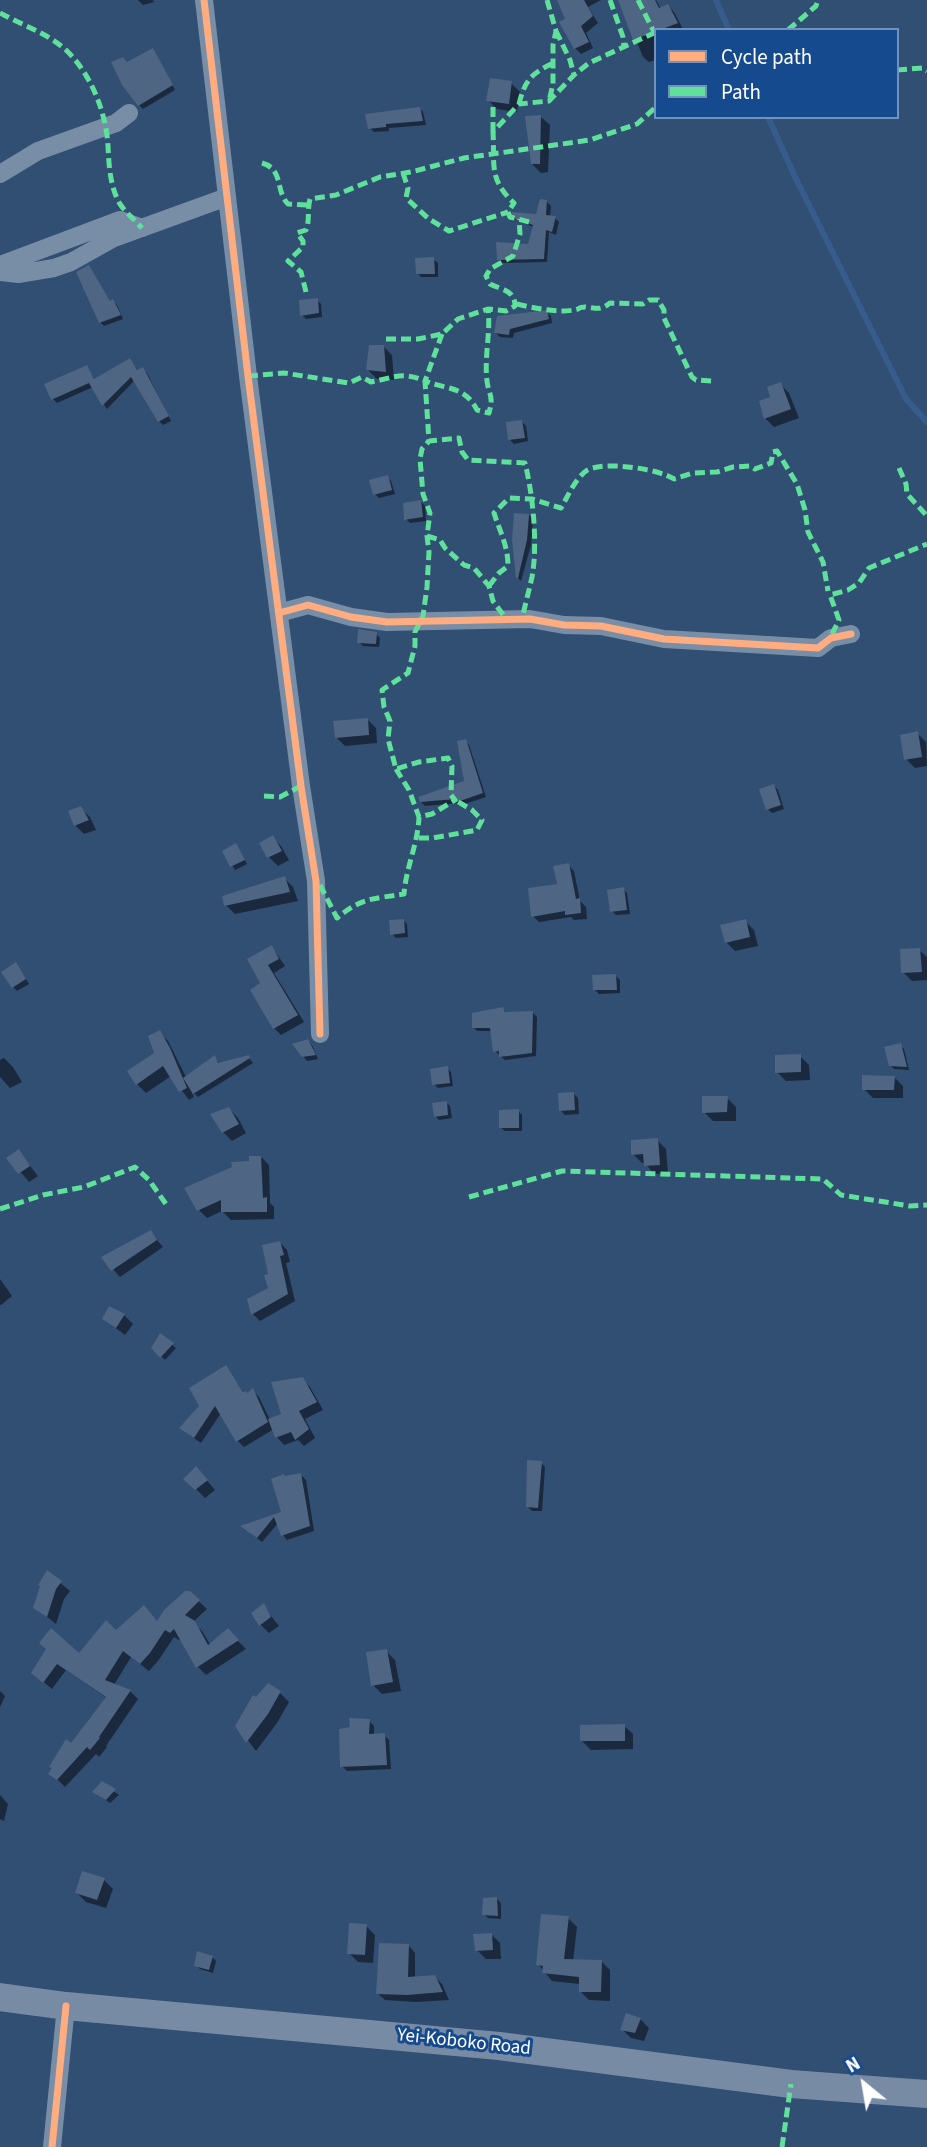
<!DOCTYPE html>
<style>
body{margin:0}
#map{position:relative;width:927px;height:2147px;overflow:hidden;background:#314e73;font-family:"Source Sans 3",sans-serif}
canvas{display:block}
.legend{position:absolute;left:654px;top:28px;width:245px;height:91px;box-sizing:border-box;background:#164a8e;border:2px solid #7392bb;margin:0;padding:9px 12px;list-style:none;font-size:21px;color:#fff}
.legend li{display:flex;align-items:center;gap:14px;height:35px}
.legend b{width:35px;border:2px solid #7392bb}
.north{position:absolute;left:829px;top:2049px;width:70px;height:70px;-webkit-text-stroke:5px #164a8e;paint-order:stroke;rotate:330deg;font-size:19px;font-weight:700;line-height:28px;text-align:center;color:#fff}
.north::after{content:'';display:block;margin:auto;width:24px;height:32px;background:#fff;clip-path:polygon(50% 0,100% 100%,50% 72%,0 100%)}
</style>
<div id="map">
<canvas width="927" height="2147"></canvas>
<ul class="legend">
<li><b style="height:9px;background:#ffac80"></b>Cycle path</li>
<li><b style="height:9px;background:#60e19b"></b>Path</li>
</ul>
<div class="north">N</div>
</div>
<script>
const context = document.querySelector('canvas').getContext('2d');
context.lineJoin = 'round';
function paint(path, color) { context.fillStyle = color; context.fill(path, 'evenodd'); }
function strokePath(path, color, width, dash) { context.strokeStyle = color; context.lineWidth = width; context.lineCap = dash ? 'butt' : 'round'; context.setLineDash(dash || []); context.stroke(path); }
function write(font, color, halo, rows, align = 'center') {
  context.font = font + ' "Source Sans 3",sans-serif'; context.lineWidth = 6; context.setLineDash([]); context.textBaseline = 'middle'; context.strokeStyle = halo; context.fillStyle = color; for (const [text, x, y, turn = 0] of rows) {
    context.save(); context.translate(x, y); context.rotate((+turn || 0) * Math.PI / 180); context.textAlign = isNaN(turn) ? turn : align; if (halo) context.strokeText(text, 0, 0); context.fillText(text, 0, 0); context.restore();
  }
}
paint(new Path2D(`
 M138,0H153L154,2L143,5Z
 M559,0H601L588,7L598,23L586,33L593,48L581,54L575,48L568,19Z
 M620,0H656L661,9L668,6L674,12L683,29L656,30V60L649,62L643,57Z
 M156,55L175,90L143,109L139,105L128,64Z
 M511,83L520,92L517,112L497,109L488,100Z
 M419,108L423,112L426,125L389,128V131L374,132L370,128Z
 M541,117L550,125L548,172L541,173L532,164Z
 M547,202L551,206L550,217L555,218L559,222L556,235L549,232L547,262L502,263L498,259L529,246L534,227L517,221L512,217L537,216Z
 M433,259L438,263V277H421L417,273Z
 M92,271L111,303L113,301L117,305L123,319L104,326L100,322Z
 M317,300L321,304L322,317L306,319L302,315Z
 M547,312L551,316L552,323L514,333L513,338L500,337L496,333Z
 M383,346L392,355L394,380L377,379L368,370Z
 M130,360L138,371L143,369L147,373L171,421L163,425L159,421L135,380L107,409L93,387L57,403L53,399L86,367L95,380Z
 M780,384L789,393L799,418L774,427L765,418Z
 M522,422L526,426L528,441L514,444L510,440Z
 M387,477L391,481L395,494L379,498L375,494Z
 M421,502L425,506L426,521L410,523L406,519Z
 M529,515L533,519L531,545L521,581L517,577Z
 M376,634L380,638L379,647L363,646L359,642Z
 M367,719L376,728L377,743L345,746L336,737Z
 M917,733L926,742L927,766L915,768L906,759Z
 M465,741L469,745L486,797L462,805L460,803L425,806L421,802L466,783Z
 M774,786L778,790L784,809L772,813L768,809Z
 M80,808L90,817L96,830L84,834L75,825Z
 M273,838L281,846L289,860L278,866L269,857Z
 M236,845L247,864L235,870L224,852Z
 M568,865L574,871L580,901L586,907L587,919L574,920L571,917L539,922L533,916L559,886Z
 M284,878L293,887L298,901L235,914L226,905Z
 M623,889L627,893L630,914L616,915L612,911Z
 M403,920L407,924L408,937L396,938L392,934Z
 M745,921L754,930L758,946L735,951L726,942Z
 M272,947L285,966L274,973L304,1022L281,1035L274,1028L262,984Z
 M919,950L927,957V980L912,981L903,972Z
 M19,968L29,984L17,991L13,987Z
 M616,976L620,980V993L599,994L595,990Z
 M503,1009L507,1013H533L537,1017L536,1056L505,1060L495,1051L492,1031H477L473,1027Z
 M159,1032L168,1041L186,1077L215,1058L220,1064L248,1057L253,1063L198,1097L191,1090L194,1097L189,1100L171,1076L146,1093L137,1084L156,1053Z
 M308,1041L312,1045L318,1059L307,1061L303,1056Z
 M900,1045L904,1049L909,1070L894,1069L890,1065Z
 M800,1056L809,1065L810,1080L786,1081L777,1072Z
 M4,1058L13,1067L22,1082L10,1088L0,1077V1060Z
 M447,1068L451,1072L453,1086L438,1088L434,1084Z
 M894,1077L903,1086V1098H873L864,1089Z
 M574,1094L578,1098L579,1114L565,1115L561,1111Z
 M727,1098L736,1107V1121H713L704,1112Z
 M446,1102L450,1106L452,1118L439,1120L435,1116Z
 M229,1109L238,1118L246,1133L232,1141L223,1132Z
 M518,1111L522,1115V1131H505L500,1127Z
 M657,1140L666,1149L668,1173L654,1174L645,1163H642L633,1154Z
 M19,1152L38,1176L29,1182L9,1158Z
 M261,1157L269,1165L270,1203L274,1207V1219L231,1220L222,1211L207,1218L199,1210L187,1189Z
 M150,1232L163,1247L120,1277L113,1269Z
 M280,1243L287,1250L290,1262L286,1263L295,1301L260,1321L253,1314L249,1300L271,1289L270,1275Z
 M0,1279L12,1296L1,1305H0Z
 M110,1309L124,1315L133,1324L125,1335L104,1319Z
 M161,1336L176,1348L165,1360L153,1348Z
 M226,1367L245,1394L247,1395L253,1391L259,1397L270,1420L283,1415L302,1379L310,1387L323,1410L305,1419L315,1438L304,1446L298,1440L284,1445L277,1437L274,1429L244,1447L238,1441L221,1413L201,1443L188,1434L182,1428L201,1406Z
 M541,1463L545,1467L542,1511H532L528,1507Z
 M301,1475L306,1480L314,1531L287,1540L283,1535L278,1523L262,1542L243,1527L283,1513Z
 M204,1477L215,1490L205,1498L186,1479Z
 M47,1572L70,1591L64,1599L56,1624L35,1607Z
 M190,1593L207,1609L193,1622L202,1631L211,1646L228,1631L246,1649L206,1675L198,1667L181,1638L179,1640L174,1637L158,1661L149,1671L131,1657L114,1685L130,1691L138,1699L106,1746L107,1747L99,1757L96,1754L65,1787L51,1773L107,1698L66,1670L52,1689L33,1673L79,1655L116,1632L158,1623Z
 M263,1606L279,1626L269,1633L260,1624Z
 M386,1651L395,1660L401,1691L382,1694L373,1685Z
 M0,1691L5,1696L0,1707Z
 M280,1693L289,1702L277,1723L256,1751L237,1726Z
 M369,1721L374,1726V1735H384L389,1740L391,1769L347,1771L342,1766Z
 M624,1726L633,1734V1749L591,1750L582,1741Z
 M103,1784L119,1795L110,1803L95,1792Z
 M0,1795L8,1804L4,1821L0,1819Z
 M104,1880L113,1889L106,1908L86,1902L77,1893Z
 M497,1899L501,1903V1919L488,1918L484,1914Z
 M568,1918L577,1927L573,1961H601L610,1970V2001L589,2000L580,1991V1984L552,1981L538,1964Z
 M366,1926L375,1935L373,1963L358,1962L349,1953Z
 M491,1934L500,1943L501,1959H486L477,1950Z
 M408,1945L415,1953V1978L435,1977L442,1984L449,2000L416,2002L385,2000L377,1993Z
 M212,1957L216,1961L213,1973L200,1969L196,1965Z
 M640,2019L649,2028L644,2041L631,2038L622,2029Z`), '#0007');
strokePath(new Path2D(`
 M716,0L729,30
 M768,117L796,179L906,399L927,422`), '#365c8c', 6);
paint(new Path2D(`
 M557,0H584L593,16L581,26L589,42L574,49L559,22L565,19Z
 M618,0H655L659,8L668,4L678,23L633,40Z
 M153,48L173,85L138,106L122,85L111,62L123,57L127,62Z
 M490,78L512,81L509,104L486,101Z
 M420,107L423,121L386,124V127L368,129L365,114Z
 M541,115L540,164H531L525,116Z
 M540,199L547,200L546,215L556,216L552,232L546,230L544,259L497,260L496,242L528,244L533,225L511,217L512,212L536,214Z
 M434,257L435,274H416L415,258Z
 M89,265L110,301L113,299L121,315L99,323L76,272Z
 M318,298L319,313L300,316L299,300Z
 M547,310L549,319L510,329L509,335L494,333L497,316Z
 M369,345H384L386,372L366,370Z
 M130,358L137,370L143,367L169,416L158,422L131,377L102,406L89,383L51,400L44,384L87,365L94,379Z
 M781,382L791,409L764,419L759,401L770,397L767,387Z
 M522,420L525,438L508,440L506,422Z
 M388,475L392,490L373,495L369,480Z
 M421,500L423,517L404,520L403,503Z
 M514,513L529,514L527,540L518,578H516L512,540Z
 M358,629L377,632L376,644L357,643Z
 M368,718L369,735L335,738L333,721Z
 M918,731L922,757L904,760L900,735Z
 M466,739L483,793L457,802L456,799L420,802L418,797L464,781L457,741Z
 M774,784L781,805L766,810L759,789Z
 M81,806L89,820L74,826L68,811Z
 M273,835L282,851L267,858L259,843Z
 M236,843L245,860L230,867L222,851Z
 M569,863L576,899L580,898L581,913L565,915V911L531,917L528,888L557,884L553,866Z
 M285,876L290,892L224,906L222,896Z
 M624,887L627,910L610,912L607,890Z
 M404,919L405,933L390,935L389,920Z
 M746,919L750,937L725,943L720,925Z
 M272,945L279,959L268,965L298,1015L273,1029L250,990L260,983L247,959Z
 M920,948L922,972L901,973L900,949Z
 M16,962L26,979L12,988L1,972Z
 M616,974L617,990H593L592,975Z
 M503,1007L505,1012L533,1011L532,1053L499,1057V1051L493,1052L490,1028H472V1013Z
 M160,1030L170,1048L187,1088L179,1092L163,1066L136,1085L127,1071L154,1053L148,1036Z
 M308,1039L316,1055L302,1057L292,1044Z
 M901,1043L907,1067L889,1066L884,1047Z
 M801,1054V1072L775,1073V1055Z
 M215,1055L218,1063L249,1055L250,1058L193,1094L183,1078Z
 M448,1066L450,1083L432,1085L430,1069Z
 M862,1075L895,1076L894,1090H862Z
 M574,1092L575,1110L559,1111L558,1093Z
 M702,1096H728L727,1112L702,1113Z
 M447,1101L448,1115L434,1117L432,1103Z
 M229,1107L239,1124L222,1133L210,1114Z
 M519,1109V1128H499V1110Z
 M658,1138L660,1165L644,1166L643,1154L631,1155V1140Z
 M19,1149L30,1166L18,1174L6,1158Z
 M249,1156H261L263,1198L267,1197V1212H221V1200L197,1211L184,1188L232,1167L231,1162L249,1161Z
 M151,1230L157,1240L111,1271L101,1257Z
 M280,1241L284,1255L280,1256L288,1294L251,1315L247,1299L268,1288L264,1275L268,1274L262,1245Z
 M109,1306L125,1314L116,1328L102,1319Z
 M160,1333L174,1343L160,1358L151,1348Z
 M226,1365L243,1392L246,1391L247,1393L253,1388L268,1422L236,1442L215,1406L194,1438L179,1428L199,1406L189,1388Z
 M303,1377L317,1402L299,1411L309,1429L295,1440L291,1432L275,1438L268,1419L281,1414L271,1382Z
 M527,1460L542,1461L538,1508L526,1507Z
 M196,1466L208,1480L195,1490L183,1479Z
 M301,1473L310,1526L281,1536L274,1517L257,1538L240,1526L281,1512L271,1479L284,1474L285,1476Z
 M47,1570L62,1581L56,1589L47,1617L33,1608L40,1586L38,1585Z
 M185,1591H190L200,1600L185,1615L195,1621L208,1645L228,1628L239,1640L196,1668L174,1629L170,1633L165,1630L150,1653L140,1664L123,1651L105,1680L131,1690L99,1737L100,1738L90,1750L87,1747L57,1780L48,1774L52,1768L49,1767L66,1739L71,1743L106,1697L57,1664L43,1683L31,1673L46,1649L39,1643L51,1628L79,1653L106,1620L116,1630L144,1605L157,1621L164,1610Z
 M264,1603L271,1617L259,1626L251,1613Z
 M387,1649L393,1682L371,1686L366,1652Z
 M268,1683L281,1691L268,1714L246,1743L235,1726L253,1695L256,1697Z
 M349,1718L370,1719L369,1734L385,1733L387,1765L340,1767L339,1729L350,1727Z
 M625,1724V1741H580V1725Z
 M102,1781L116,1789L106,1800L92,1792Z
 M82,1871L105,1878L97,1900L75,1893Z
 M497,1897L498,1916L482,1915L483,1898Z
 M541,1914L569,1916L564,1959L602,1960L601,1992H579V1977L542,1973L543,1966L536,1965Z
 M349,1923L367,1924L365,1955L347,1954Z
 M492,1933L493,1950L475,1951L473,1934Z
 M379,1943L409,1944L408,1977L435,1975L443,1992L407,1995L376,1994Z
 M197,1951L213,1956L209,1970L194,1966Z
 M626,2013L641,2018L635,2033L620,2030Z`), '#4e6583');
strokePath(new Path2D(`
 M204,0L248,376L301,786L316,881L320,1034
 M0,174L38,151L116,123L129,113
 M0,265L120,220L142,228
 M0,272L18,274L54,268L71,262L114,238L227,197
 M279,613L308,605L351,617L387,622L530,619L564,625L601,626L664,639L818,648L831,638L851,634
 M52,2147L66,2006`), '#788ea6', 18);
strokePath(new Path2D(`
 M0,1997L66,2006L499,2046L791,2084L927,2094`), '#788ba5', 28);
strokePath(new Path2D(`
 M547,0L556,31L553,45V84L549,101
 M610,0L623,37L624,48
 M638,0L654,32
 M0,13C22,25 47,33 66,50C91,74 106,112 108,146C109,166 110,187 120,204C126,213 135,220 142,228
 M788,30L816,6L818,0
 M556,31L570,60L574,75
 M897,70L922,68L927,71
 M519,104C525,80 531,74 553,63
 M493,132V105
 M262,163C284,169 275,191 288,204L309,205
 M403,173L408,188L406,198L429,219L449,231L508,212
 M529,222L510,217L508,212L514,203C488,179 495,164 493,132L519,104L549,101L574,75L589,63L656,32
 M306,292L301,272L288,261L303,247V241L297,233L306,230C310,221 307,210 310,199L336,195L380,177L411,172L464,158L590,140L637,124L656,107
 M517,304C534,308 557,313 574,310C582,309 577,307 585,307C597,308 600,311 610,303L643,304L649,300H658L664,310V318L692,377L696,380L713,381
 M442,334L425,381C448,390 465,386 477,410L489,413C494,394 489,397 487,381C484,356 491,332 488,309
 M386,339H418L442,334L458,319L488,309L506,311L515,306C515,290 502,290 490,284L486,276L490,269L513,256L520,234L519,219
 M248,376L284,373L349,383L362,377L371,382C393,378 402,371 425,381L429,441L459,438L462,452L468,460L525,463C533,495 538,544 532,577C529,591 525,605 522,619
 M899,468L906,484L907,494L927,516
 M427,536L440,540L445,548L464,565L474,568L489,586L493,601L507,620
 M489,586L499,573L508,566C508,546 500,532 494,513L509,498L532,499L561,508C568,496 575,479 586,471C602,460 659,469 674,479L693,473L717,472L733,467L750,466L755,469L771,463L773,452L777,451L797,484L805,510L808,532L823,562L828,591
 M832,634L839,620L830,595L848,590L859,583L869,568L927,544
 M396,769L409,790L419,817L432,814L455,800L451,795L452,766L448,758L419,762L396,769L388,739L390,721L384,707L382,690L408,673L415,646V632L423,616L427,587L429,552L427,536L430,513L423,494L420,459L422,449L429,441
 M264,796L280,797L301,786
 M419,838H433L477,830L482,820L472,810L455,800
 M320,885L337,918C362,897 374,899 404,894C406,867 418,844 419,817
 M469,1197L562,1171L823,1179L841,1195L910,1206L927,1205
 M0,1209L43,1195L84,1187L135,1167L149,1180L168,1207
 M782,2147L791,2084`), '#60e19b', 5, [10, 5]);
strokePath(new Path2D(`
 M204,0L248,376L301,786L316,881L320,1034
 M279,613L308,605L351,617L387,622L530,619L564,625L601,626L664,639L818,648L831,638L851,634
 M52,2147L66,2006`), '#ffac80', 7);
write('19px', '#fff', '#164a8e', [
 ["Yei-Koboko Road",464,2043,6]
]);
</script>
